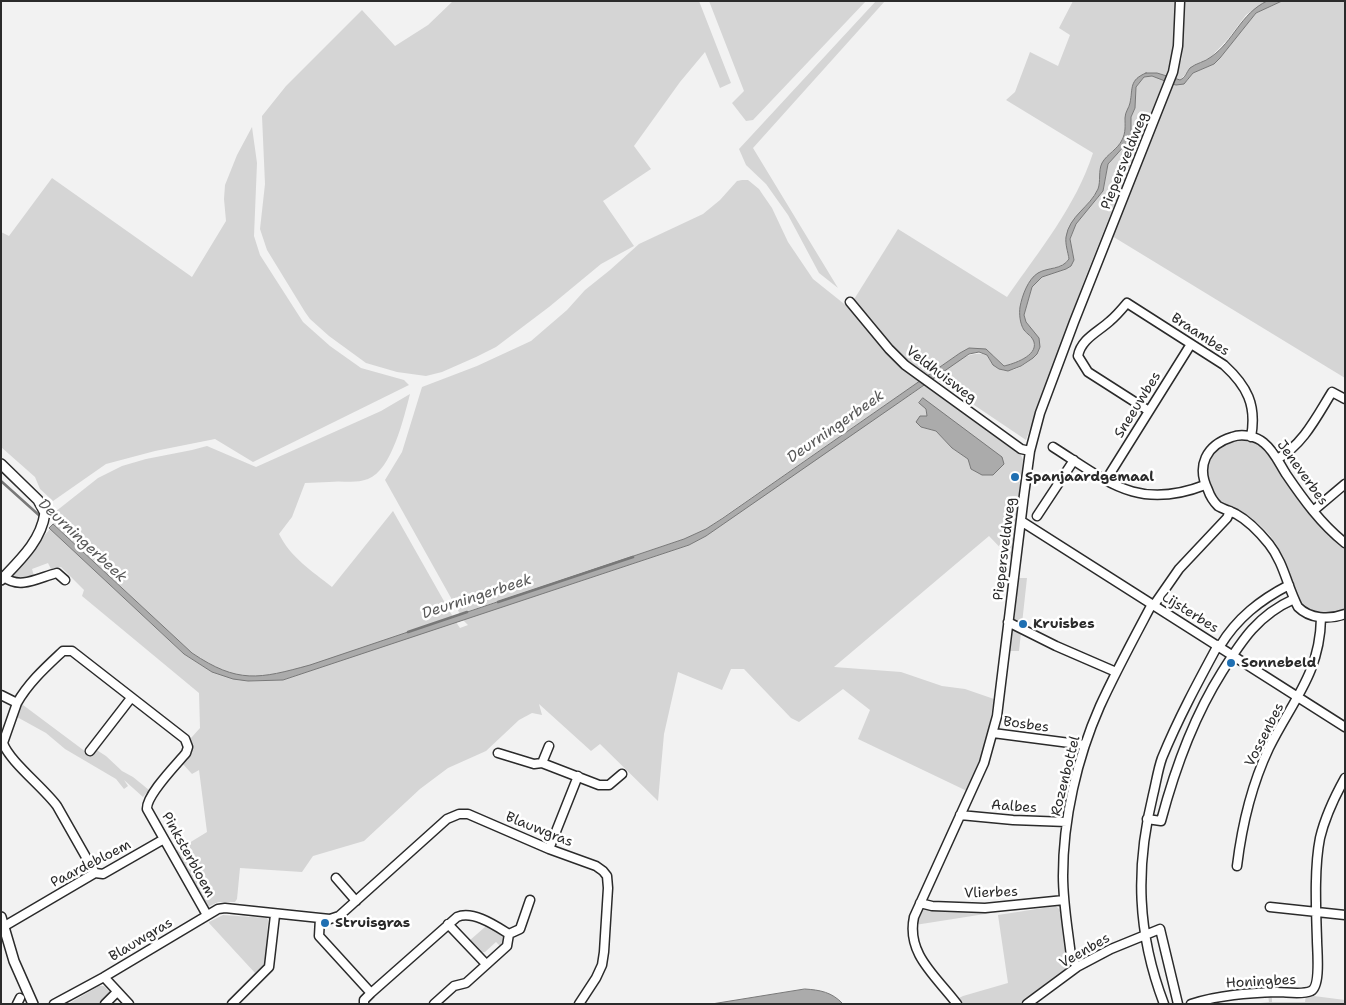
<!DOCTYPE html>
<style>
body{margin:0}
#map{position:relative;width:1346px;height:1005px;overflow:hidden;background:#f2f2f2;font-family:"Shantell Sans",sans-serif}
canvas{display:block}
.frame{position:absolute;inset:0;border:2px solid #2b2b2b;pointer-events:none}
</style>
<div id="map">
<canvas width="1346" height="1005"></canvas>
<div class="frame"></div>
</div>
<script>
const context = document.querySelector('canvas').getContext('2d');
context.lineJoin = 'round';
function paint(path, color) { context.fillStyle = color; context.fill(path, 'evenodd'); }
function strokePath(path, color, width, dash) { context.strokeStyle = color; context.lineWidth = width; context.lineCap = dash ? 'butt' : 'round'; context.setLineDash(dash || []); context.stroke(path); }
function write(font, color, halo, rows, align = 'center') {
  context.font = font + ' "Shantell Sans",sans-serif'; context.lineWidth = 5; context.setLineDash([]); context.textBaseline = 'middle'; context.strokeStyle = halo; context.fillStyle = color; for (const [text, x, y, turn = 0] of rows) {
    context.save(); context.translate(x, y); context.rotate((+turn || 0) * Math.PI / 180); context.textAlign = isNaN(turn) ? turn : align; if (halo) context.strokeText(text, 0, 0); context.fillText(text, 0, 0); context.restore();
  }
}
paint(new Path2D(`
 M453,1H699L731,83L720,88L705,52L680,82L634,146L651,169L603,201L634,246L601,264L549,307L496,347L476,357L442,372L426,376L397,372L366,363L329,336L310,319L305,312L267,250L260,229L265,184L262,116L286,86L362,10L395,46L428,25Z
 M709,1H866L753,120L746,121L732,103L744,91Z
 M876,1H885L753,148L838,288L819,273L788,215L766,184L746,165L739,149Z
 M1073,1H1176L1174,51L1166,75L1157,73H1146L1131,93L1130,105L1125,115V132L1121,143L1110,153L1097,192L1072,222L1068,231L1066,238L1069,259C1063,268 1053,266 1046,271C1040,275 1030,284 1026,290C1024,293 1023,300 1021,304C1019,312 1020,323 1024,330C1028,335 1032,336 1034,342C1038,356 1013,364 1004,366L993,355L969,348L960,353L928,375C915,365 899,356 889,342C878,327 868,313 853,301L898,229L1007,297C1039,251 1076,206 1093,153L1006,100L1015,92L1030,52L1058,66L1070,35L1059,28Z
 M1184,1H1267L1246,15L1228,39L1210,58L1194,65L1180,80L1175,78L1182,58Z
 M1282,1H1345V378L1112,236L1172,84L1187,81L1193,73L1214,64L1220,58L1256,13Z
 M1152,76L1164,80L1084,281L1026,440L934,378C950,367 966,349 987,355C989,358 991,363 994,365C1008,380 1033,362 1040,347L1026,322L1024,315L1032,287L1042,277L1066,269L1074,260L1070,240L1076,224L1103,191L1108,164L1113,157L1122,150L1131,133V117L1135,108L1136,87L1144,77Z
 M252,127L257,163L254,236L260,255L303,322L330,346L361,368L404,380L409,385L253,462L215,439L155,451L106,464L53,501L40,489L35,477L1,447V232L9,236L52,178L192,277L226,221L224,199L225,185L237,155Z
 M742,180H748L759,189L763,195L772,208L788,242L813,279L853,311L889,355L920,381L706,529L684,539L460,614L385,480L402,452L422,387L477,366L531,341L567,310L585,290L610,270L639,244L703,214L720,200L737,181Z
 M925,385L1020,453L1023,460L1011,559L989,536L834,667L901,672L942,686L965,689L994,699L986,743L967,791L858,739L870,710L843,689L799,722L791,718L744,669H731L722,690L678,672L664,734L658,801L600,744L591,751L539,704L542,715L532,713L519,720L486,751L448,768L420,789L364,841L313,856L302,872L240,868L237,899L235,902H218L208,907L176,851L207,832L199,770L192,774L182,763L192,750L191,738L200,728L199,693L82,596L84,590L61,567L51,569L48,563L32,569L34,576L22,580L14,578L12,574L50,529L184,654L212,672L248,681L283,680L456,622L460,628L468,625L463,620L689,545L706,536L831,448ZM926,409L1004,464L993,475L952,448L936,431L921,427L927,416Z
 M410,394C404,417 392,470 368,479C355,484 342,480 329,482C321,482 313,483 305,483L292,517L279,534C291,558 312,571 332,587L393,511L453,617C418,629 383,641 348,653C315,664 279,680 244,676C225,675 207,663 192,653L53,524L55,512L98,478L122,466L146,459L192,450L207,446L256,467L381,411Z
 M1237,439L1255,441L1267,451L1301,502L1345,549V609C1333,615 1316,616 1305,607C1290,594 1288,559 1274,541C1267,531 1259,524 1250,517C1234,507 1207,501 1207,477C1207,470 1207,466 1211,459C1218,447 1224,443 1237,439Z
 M1017,578H1027L1019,651H1009Z
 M19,702L90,755L95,749L106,756L122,771L133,777L149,790L143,797L124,780L128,786L124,789L116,779L65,749L46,733L17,717L20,707Z
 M1056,906L1060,910V915H1063L1069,965L1067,970L1022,1004H959V998L963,996L1008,983L998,915Z
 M924,908L956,910H1004V911L915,925L921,909Z
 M223,915L267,918L268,920L266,962L255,973L209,923V922Z
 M485,927L500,932L504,936V944L501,947L496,942L485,952L479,953L469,941Z
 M99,986H104L112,994L101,1004H68Z
 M1272,994V1002H1305L1306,995L1345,1000V1004H1252L1269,1002L1268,995Z`), '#d5d5d5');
const water = new Path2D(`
 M1267,1H1282L1256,13L1220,58L1214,64L1193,73L1184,84L1176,85L1172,84L1174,78L1180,80C1186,77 1186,73 1190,68C1196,63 1205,62 1211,57C1234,41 1240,14 1267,1Z
 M1146,73H1157L1167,76L1165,81L1152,76L1144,77L1136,87L1135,108L1131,117V133L1127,143L1108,164L1103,191L1076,224L1070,239L1074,260L1071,266L1066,269L1042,277L1032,287L1024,315L1026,322L1039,338L1040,347L1037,354L1033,358L1021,366L1008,371L999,369L993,365L987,355L979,352L969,354L706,536L689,545L283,680L248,681L233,679L212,672L184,654L49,528L53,524L192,653C238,684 259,679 310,665L684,539L706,529L723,518L960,353L969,348L986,349L1004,366C1013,364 1038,356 1034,342C1032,336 1027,334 1024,330C1020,324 1019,314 1020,307C1022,296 1028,279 1038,273C1048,267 1062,270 1069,259C1068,252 1065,244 1066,237C1069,216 1090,207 1098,189C1101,181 1098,171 1102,163C1107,154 1118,149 1122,140C1126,132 1125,126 1125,118C1125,112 1129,108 1130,103C1133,88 1129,80 1146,73Z
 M923,398L1002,457L1004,464L993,475H982L971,469L968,459L952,448L936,431L921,427L916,422L920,416H927L926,409L919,403Z
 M805,989C820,990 832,992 843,1004H712Z`);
paint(water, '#ababab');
strokePath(water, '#787878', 1);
strokePath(new Path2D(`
 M1,481L41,517
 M498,602L633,557
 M408,632L467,612`), '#787878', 2.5);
const minor = new Path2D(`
 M850,302L889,349L905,365L1021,449L1030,451
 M1149,411L1088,372L1078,356C1081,339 1098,332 1110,321C1116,316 1122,309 1127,303L1224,365C1247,386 1257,405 1251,437
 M1053,447C1108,482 1138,511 1205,485
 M1277,459C1303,445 1317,416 1332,392L1345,399
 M1106,480L1191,344
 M1313,511L1345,484
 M1037,516L1074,460
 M1021,521L1345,727
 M1345,543C1321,524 1303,499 1286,474C1279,463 1274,451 1264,443C1256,436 1242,433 1232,437C1206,445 1196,466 1208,490C1210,496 1214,502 1218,506C1223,509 1230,511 1236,514C1249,521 1260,533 1269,544C1284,563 1287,586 1298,607C1310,619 1329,620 1345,614
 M4,577C20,590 40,577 57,573L65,580
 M1154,605L1179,569L1227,518L1230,511
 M1008,622L1056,646L1116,672
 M1220,646C1237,618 1260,600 1289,585
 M1,695L17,703C29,682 46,667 63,651H72L185,739L188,747L186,753C177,764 146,795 147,809L207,915
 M17,703L3,743C9,761 44,788 57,806L95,873
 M993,733L1085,745
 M90,751L131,698
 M498,753L534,764L542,763L599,785H609L622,774
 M542,763L549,746
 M960,815L1013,820L1067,822
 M1147,819L1161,821C1175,768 1193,718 1222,672C1242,640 1258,615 1294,599
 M549,849L578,776
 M1237,866C1242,825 1251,786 1269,748C1292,701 1320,674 1321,618
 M336,878L356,901
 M920,903L932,906L985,908L1064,900
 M1270,907L1345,915
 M320,918L319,936L371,993
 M448,924L486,964
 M3,927L95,873L103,874L164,839
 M1077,967L1071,956C1068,930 1063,903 1063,876C1063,819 1077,758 1100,706C1116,671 1134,638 1152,604
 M104,977L129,1004
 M17,1004L20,998
 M54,1004L104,977L218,909L225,908L320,918L330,919L339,916L447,819L459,814H468L549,849L596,866L603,871L607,876L608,888L604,952L602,965L596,978L579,1004
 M105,1004L117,992
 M232,1004L269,967L275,915
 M364,1004V1000L371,993L457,917C473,910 496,926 509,934
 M434,1004L454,986L466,983L507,946L509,934L520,929L530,900
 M957,1004C936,976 906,954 914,917L984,763L997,716L1024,495L1030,451L1040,413L1074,322L1173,72L1178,46L1180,1
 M1027,1004L1077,967L1111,949L1160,929L1178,1004
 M1164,1004C1137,933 1135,868 1153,795C1156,783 1158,769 1162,758C1178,719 1198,682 1218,645
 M1191,1004C1219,995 1248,993 1277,992C1287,992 1302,995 1311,991C1321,986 1317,950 1317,940C1316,909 1314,868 1320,838C1325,817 1335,796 1345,778`);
const tertiary = new Path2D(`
 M1,464L38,500L45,513C41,541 20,560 1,580
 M1,917L14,961L33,1004`);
strokePath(minor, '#2b2b2b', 11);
strokePath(tertiary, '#2b2b2b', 12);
strokePath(minor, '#fff', 8);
strokePath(tertiary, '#fff', 9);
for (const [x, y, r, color] of [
 [1015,477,5,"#1f6fb2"],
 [1023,624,5,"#1f6fb2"],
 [1231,663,5,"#1f6fb2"],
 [325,923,5,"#1f6fb2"]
]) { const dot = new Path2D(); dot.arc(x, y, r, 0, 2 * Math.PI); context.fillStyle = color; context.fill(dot); strokePath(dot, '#fff', 2); }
write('14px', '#2b2b2b', '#fff', [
 ["Piepersveldweg",1125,161,-68],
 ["Braambes",1200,335,33],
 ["Veldhuisweg",941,375,37],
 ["Sneeuwbes",1138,405,-58],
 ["Jeneverbes",1302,473,54],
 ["Piepersveldweg",1005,549,-83],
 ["Lijsterbes",1190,613,32],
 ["Bosbes",1026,725,8],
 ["Vossenbes",1265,735,-63],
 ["Rozenbottel",1066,776,-76],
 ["Aalbes",1014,807,4],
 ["Blauwgras",539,830,22],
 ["Pinksterbloem",188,855,61],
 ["Paardebloem",91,864,-27],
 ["Vlierbes",991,893,-2],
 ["Blauwgras",141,940,-31],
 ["Veenbes",1085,951,-30],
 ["Honingbes",1261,982,-3]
]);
write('bold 14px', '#2b2b2b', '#fff', [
 ["Spanjaardgemaal",1025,477],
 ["Kruisbes",1033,624],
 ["Sonnebeld",1241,663],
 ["Struisgras",335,923]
], 'left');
write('italic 15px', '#585858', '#fff', [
 ["Deurningerbeek",836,427,-35],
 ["Deurningerbeek",82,541,43],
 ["Deurningerbeek",477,597,-18]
]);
</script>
